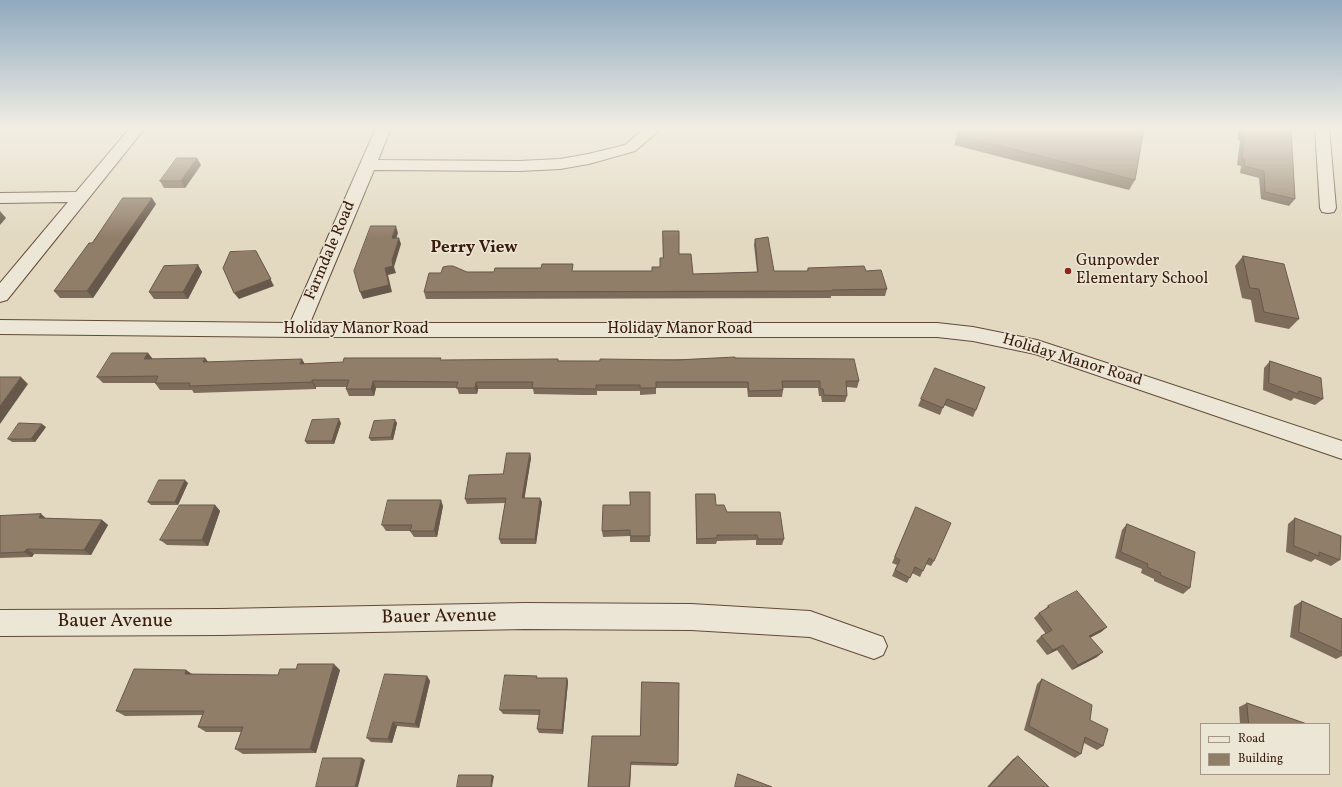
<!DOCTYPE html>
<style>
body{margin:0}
#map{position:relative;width:1342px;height:787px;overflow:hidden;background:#e2d9c0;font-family:Vollkorn,serif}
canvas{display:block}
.legend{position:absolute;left:1200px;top:723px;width:130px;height:52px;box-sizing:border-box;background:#ece6d6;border:1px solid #a49585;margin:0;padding:5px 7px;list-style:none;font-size:12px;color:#391b0b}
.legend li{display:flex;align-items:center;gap:8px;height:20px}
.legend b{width:20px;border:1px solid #a49585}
</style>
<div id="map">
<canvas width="1342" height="787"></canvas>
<ul class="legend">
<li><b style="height:5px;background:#ece6d6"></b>Road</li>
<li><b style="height:11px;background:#917e69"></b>Building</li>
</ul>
</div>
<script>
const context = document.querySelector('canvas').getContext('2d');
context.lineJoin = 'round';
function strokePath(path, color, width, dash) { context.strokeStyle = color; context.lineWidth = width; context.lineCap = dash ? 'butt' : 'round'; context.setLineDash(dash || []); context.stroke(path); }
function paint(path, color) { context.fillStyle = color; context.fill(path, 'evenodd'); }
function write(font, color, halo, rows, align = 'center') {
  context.font = font + ' Vollkorn,serif'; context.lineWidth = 3; context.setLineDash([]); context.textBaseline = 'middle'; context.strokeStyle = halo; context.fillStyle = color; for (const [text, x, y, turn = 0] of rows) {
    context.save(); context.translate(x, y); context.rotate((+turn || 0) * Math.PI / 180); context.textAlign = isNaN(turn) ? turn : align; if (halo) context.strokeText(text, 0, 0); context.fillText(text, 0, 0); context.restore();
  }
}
const minor = new Path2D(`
 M130,128H145L7,300L0,302V283L68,202L0,203V193L76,192Z
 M376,128H391L378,160L519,161L560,159L588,154L625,145L645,128H662L635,151L589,164L560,169L519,171L374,170L310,323H937L973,327L1037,340L1342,441V459L1035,354L973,341L937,337H297L0,334V320L290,323Z
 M1315,128H1329L1336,208L1334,212L1328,213L1322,212L1320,208Z
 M525,603L691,604L810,611L883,637L887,646L883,655L874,659L810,637L691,630L525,629L221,635L0,636V610L221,609Z`);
strokePath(minor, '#634a38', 2);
paint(minor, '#ece6d6');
paint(new Path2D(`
 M1238,128H1291L1295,199L1289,206L1261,199L1259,178L1240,173L1241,166L1237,165L1240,141L1238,140Z
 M957,135L1135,180L1129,190L954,145Z
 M201,165L185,188H164L160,181Z
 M156,204L93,298H60L54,291L92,243Z
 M755,239L774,271H807L808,268L866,271L887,289L885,296H831V298L426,299L424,292L441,273L467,272L652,271L660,267L663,258L679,254L693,274L757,272L754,245Z
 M1243,256L1299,319L1289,329L1255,322L1251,300L1242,298L1235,266Z
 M198,265L202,272L188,299H154L149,292Z
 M148,353L153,359L205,358L208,362L304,364L441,360L600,361L735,358L859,381L857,388L847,387V396L845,402H822L821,396H819L818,388H783V390L782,397H748L747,388H656V394L640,395V391H597V395H581L534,394L533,389H478L477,394H459L457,388H376L374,396H349L346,389L347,387H316V389L194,393L192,390H160L155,383H103L97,377Z
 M1270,361L1323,399L1315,405L1294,398L1291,401L1263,390L1264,368Z
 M935,368L976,410L973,417L944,405L940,415L918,406Z
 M395,420L397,423L393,440L371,441L369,438Z
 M341,423L334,444H307L305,441Z
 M46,427L35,442H12L8,439Z
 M530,453L531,458L524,498L542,502L536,544H501L499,539L505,503L467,504L465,499L503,474Z
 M188,483L178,505H151L148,502Z
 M650,492V542H630V536L603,537L602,531L630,505Z
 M696,494L727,512L784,539L782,545H756V540L717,541L716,544H696Z
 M215,505L220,511L208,546L167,545L160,540Z
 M443,506L437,537H414L410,531H386L382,525Z
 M916,507L934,561L931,566L926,564L920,577L912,573L907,583L892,576L897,565L892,563Z
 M41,514L45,518L102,520L108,525L91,555L34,554L32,557L0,558V516Z
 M1295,518L1340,560L1331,566L1315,559L1311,562L1286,552L1288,524Z
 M1127,524L1190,588L1183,594L1154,581V579L1141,573L1142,569L1115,558L1122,530Z
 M1302,601L1342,619V656L1336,659L1290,637L1294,606Z
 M1048,606L1107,627L1101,632L1090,638L1097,657L1072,670L1057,650L1047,655L1036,641L1041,636L1046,634L1034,618L1039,613L1044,610Z
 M186,670L192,674L278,675L340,670L316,753L243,754L235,749L241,732H206L198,727L203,715L125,716L116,711Z
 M427,676L430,681L419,728L397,726L392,743L371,742L367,738Z
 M537,676V678H567L568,682L563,734L539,733L537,729L539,715L503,714L500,710Z
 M1042,679L1090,720L1103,746L1097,750L1084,743L1081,754L1075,758L1024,730L1037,684Z
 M679,683L677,766L631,765L630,787H588L640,736Z
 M1247,703L1307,724H1240L1239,707Z
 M1018,756L1049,787H987L1013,759Z`), '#7d6c5a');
paint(new Path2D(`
 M197,158L201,165L185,188L181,181Z
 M152,198L156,204L93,298L87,291Z
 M0,211L6,218L0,225Z
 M396,226L398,233L394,245L392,238Z
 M399,238L401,244L394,267L396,273L388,275L392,292L363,299L360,292L385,268L392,260Z
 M256,251L274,286L239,299L234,293Z
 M198,265L202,272L188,299L183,292Z
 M148,353L153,360L144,359Z
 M205,358L210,364L203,362Z
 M302,359L306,366L300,364Z
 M21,377L28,384L0,424V406Z
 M312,380L316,387V389L312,382Z
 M373,381L376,388L374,396L371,389Z
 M476,382L478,389L477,394L475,388Z
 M339,419L341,423L334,444L332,441Z
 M395,420L397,423L393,440L391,437Z
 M42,424L46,427L35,442L31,439Z
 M530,453L531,458L524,502L522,498Z
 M185,480L188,483L178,505L175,502Z
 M540,498L542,502L536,544L535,539Z
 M441,500L443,506L437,537L434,531Z
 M215,505L220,511L208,546L202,540Z
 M41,514L48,520L39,518Z
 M102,520L108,525L91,555L84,550Z
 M27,549L34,554L32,557L24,552Z
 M1107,627L1101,632L1083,641L1089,636Z
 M1063,645L1057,650L1047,655L1053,650Z
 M1103,652L1097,657L1072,670L1078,665Z
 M334,664L340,670L316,753L310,749Z
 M186,670L194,676L185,674Z
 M427,676L430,681L419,728L415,724Z
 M567,678L568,682L563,734L562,730Z
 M393,722L397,726L392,743L388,739Z
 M362,758L365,760L358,787H355Z
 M631,762V765L630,787H629Z
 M492,775L494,776L492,787H491Z`), '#66584a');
const building = new Path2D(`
 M960,128H1144L1135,180L957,135Z
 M1242,128H1291L1295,199L1265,192L1264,171L1244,166L1245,160L1242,159L1244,134H1242Z
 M177,158H197L181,181H160Z
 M123,198H152L87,291H54L89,243H92Z
 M371,226H396L392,238H399L392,260L393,266L385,268L389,285L360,292L354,271Z
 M663,231H679V254H691L693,274L758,272L755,239L768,237L774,271H808V268L864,266L866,271L881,270L887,289L832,290V291L424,292L429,273H441L443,267L448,266H453L467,272H494L495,268H541L542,264H573L572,271H652V267H660V258H663Z
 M256,251L271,279L234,293L223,268L230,252Z
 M1243,256L1284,264L1299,319L1264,312L1259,289L1250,288Z
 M198,265L183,292H149L164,266Z
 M112,353H148L144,359L205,358L203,362L302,359L300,364L343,362L344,358H441L440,360L558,359V361H600V359L677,360L735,357V358L854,359L859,381H846L847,396L824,395L823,389H820V381H782L783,390L749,391L748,382H656V388H640V385H596V389L532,388L533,382H476L475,388H456L458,382L373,381L371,389H346L349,380H312V382L189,386L190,383H155L158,376L97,377Z
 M1270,361L1321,378L1323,399L1299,391L1298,394L1269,383Z
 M935,368L985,387L976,410L947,399L943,408L921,399Z
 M0,377H21L0,406Z
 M339,419L332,441H305L312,420Z
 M395,420L391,437L369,438L374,421Z
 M19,423L42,424L31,439H8Z
 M507,453H530L522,498H540L535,539H499L506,498L465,499L469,475L503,474Z
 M159,480H185L175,502H148Z
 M630,492H650V536H630V530L602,531L603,505H630Z
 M696,494H715L716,505H724L727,512H780L784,539H758L757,535H717V538L697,539Z
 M388,500H441L434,531H410L412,525H382Z
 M180,505H215L202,540H160Z
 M916,507L951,523L934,561L929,558L923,571L915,567L910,578L895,570L900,560L895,557Z
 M41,514L39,518L102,520L84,550L27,549L24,552L0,553V516Z
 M1295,518L1341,536L1340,560L1319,552V556L1294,546Z
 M1127,524L1195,552L1190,588L1160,575L1161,573L1147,567L1148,564L1121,552Z
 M1077,591L1107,627L1089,636L1103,652L1078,665L1063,645L1053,650L1041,636L1052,630L1039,613L1049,607L1048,606Z
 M1302,601L1342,619V652L1299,632Z
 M298,664H334L310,749H235L243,727H198L204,711H116L134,669L186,670L185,674L278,675L280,669H296Z
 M385,674L427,676L415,724L393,722L388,739L367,738Z
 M505,675L537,676L536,678H567L562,730L537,729L540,710H500Z
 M1042,679L1092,705L1090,720L1108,729L1103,746L1085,737L1081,754L1029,726Z
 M642,682L679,683L678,764L631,762L629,787H588L592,736H640Z
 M1247,703L1307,724H1249Z
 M1018,756L1049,787H989Z
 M323,758H362L355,787H316Z
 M738,774L772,787H735Z
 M459,775H492L491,787H457Z`);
paint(building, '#917e69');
strokePath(building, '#66584a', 1);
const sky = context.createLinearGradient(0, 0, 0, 238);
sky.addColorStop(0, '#8fa9bf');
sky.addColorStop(0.54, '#f2eee3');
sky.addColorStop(1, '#f2eee300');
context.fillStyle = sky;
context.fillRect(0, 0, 1342, 238);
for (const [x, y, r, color] of [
 [1068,271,4,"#8f2418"]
]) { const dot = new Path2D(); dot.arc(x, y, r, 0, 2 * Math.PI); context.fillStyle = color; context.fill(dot); strokePath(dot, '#ece6d6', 1.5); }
write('16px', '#391b0b', '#ece6d6', [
 ["Farmdale Road",331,251,-67],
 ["Holiday Manor Road",356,330],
 ["Holiday Manor Road",680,330],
 ["Holiday Manor Road",1072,361,17]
]);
write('16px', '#391b0b', '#ece6d6', [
 ["Gunpowder",1076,262],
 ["Elementary School",1076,280]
], 'left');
write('bold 17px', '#391b0b', '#ece6d6', [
 ["Perry View",474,249]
]);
write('19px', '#391b0b', '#ece6d6', [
 ["Bauer Avenue",439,618,-1],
 ["Bauer Avenue",115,623]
]);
</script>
